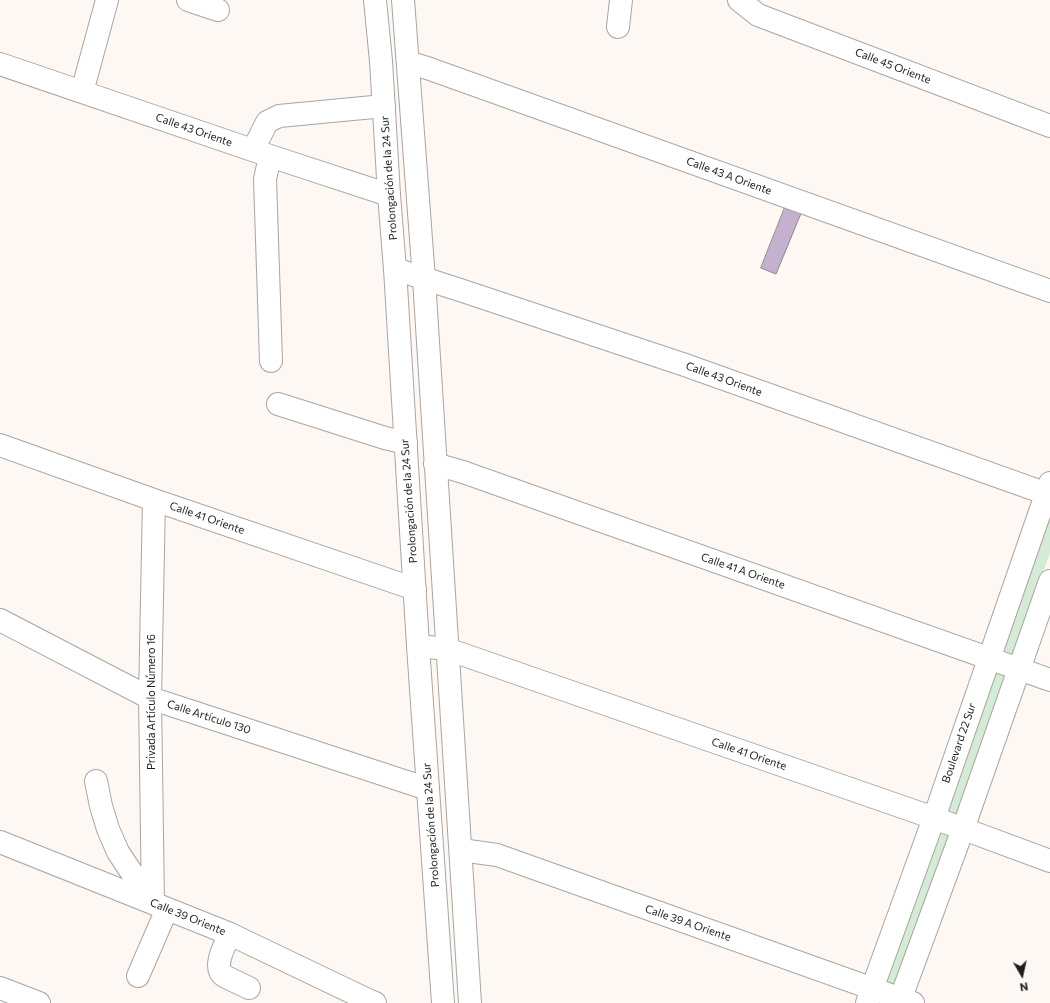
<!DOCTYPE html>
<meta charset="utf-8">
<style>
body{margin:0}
#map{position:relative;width:1050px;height:1003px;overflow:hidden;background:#fdf8f4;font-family:Commissioner,sans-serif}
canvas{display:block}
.north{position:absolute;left:1002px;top:955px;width:40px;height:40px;-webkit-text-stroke:3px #fff;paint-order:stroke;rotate:171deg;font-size:11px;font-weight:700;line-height:16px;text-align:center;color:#1d1c1a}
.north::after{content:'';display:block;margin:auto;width:14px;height:18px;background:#1d1c1a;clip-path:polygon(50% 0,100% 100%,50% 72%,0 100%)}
</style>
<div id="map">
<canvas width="1050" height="1003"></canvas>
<div class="north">N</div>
</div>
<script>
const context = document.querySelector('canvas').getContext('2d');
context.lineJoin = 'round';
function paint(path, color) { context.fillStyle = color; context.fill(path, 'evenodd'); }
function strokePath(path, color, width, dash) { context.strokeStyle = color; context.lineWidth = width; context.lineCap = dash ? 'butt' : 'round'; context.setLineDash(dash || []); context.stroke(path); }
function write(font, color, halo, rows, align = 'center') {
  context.font = font + ' Commissioner,sans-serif'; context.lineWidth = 4; context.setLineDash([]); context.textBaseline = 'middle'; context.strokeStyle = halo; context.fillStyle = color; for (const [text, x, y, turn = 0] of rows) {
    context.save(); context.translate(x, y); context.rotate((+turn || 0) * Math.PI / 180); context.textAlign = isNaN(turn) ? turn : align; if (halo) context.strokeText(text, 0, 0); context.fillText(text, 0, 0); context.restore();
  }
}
paint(new Path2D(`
 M1050,508V553L890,1003H872Z`), '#d4ebd5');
const building = new Path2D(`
 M786,205L802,211L776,274L761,268Z`);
paint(building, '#c4b1cd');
strokePath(building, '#89868b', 1);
const minor = new Path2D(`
 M188,0L218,10
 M739,0L758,15L1050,126
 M618,27L621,0
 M408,62L430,69L1050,291
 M0,64L270,156L389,195
 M82,92L107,0
 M253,150L267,122L279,116L384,106
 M270,156L265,179L271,361
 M395,269L463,291L685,365L1050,495
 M278,404L385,438L406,443
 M0,445L154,500L415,589
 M435,464L463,472L1050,680
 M0,620L150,698L428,789
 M418,646L447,649L934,818L1050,861
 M96,781L101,806L108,829L118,852L132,873L152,889
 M0,842L230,934L372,1002
 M461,850L497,855L913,1003
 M153,903L150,698L154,500
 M230,934C225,945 212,967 224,976L249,988
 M138,976L167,909
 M0,988L39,1003
 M867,1003L934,818L1050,483
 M899,1003L963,829L1050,581`);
const major = new Path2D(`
 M375,0L381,61L389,195L395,269L418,646L443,1003
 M403,0L424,279L470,1003
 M361,1003L372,1002L375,1003`);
strokePath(minor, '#aaa5a1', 24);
strokePath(major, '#aaa5a1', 24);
strokePath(minor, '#fff', 22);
strokePath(major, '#fff', 22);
write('11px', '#1d1c1a', '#fff', [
 ["Calle 45 Oriente",893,66,21],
 ["Calle 43 Oriente",194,130,19],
 ["Calle 43 A Oriente",729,176,20],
 ["Prolongación de la 24 Sur",389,178,-94],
 ["Calle 43 Oriente",724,379,20],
 ["Prolongación de la 24 Sur",409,501,-94],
 ["Calle 41 Oriente",207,518,19],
 ["Calle 41 A Oriente",743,571,19],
 ["Privada Artículo Número 16",151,702,-90],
 ["Calle Artículo 130",209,717,18],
 ["Boulevard 22 Sur",959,743,-71],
 ["Calle 41 Oriente",749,754,19],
 ["Prolongación de la 24 Sur",431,825,-94],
 ["Calle 39 Oriente",188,917,22],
 ["Calle 39 A Oriente",688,923,19]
]);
</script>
